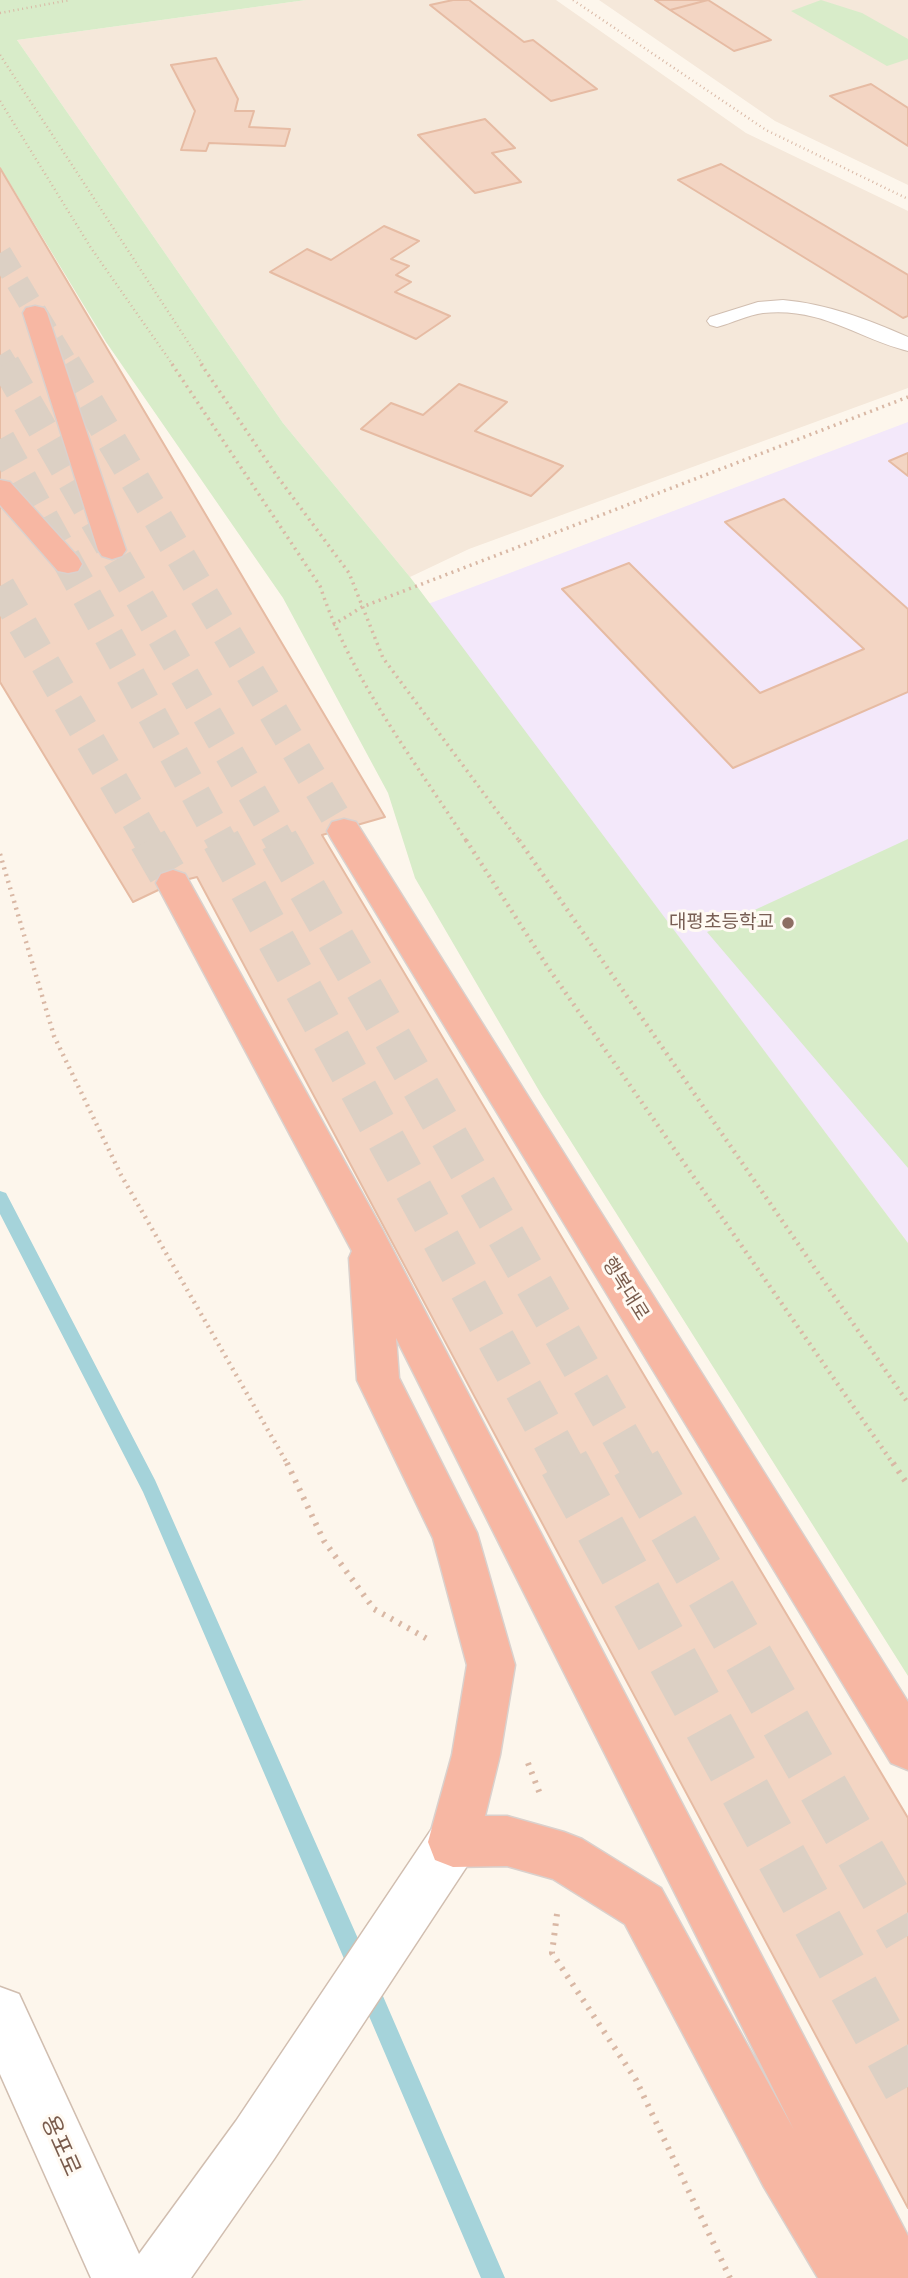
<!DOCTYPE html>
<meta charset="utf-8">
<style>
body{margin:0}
canvas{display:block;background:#fdf6ec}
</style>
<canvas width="908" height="2278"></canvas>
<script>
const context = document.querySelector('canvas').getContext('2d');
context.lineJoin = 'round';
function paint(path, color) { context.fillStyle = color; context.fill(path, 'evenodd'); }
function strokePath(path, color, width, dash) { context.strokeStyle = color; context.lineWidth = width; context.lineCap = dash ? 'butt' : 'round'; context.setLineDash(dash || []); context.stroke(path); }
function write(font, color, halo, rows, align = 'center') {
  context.font = font + ' "Fira Sans Condensed","Noto Sans KR",sans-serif'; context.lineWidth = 6; context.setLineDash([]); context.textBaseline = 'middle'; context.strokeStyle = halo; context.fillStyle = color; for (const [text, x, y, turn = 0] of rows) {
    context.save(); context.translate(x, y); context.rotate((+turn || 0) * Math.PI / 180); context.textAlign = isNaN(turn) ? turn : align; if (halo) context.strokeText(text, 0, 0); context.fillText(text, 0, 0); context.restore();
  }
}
paint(new Path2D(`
 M306,0H556L746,133L908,211V388L469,549L410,577L283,423L17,40Z
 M599,0H908V185L775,121Z`), '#f5e8da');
paint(new Path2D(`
 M908,422V1243L428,604Z`), '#f3e8fa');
paint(new Path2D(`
 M0,0H306L17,40L283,423L410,577L908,1243V1676L541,1094L415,878L388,793L283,598L106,342L0,167Z
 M821,0L862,13L908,39V59L887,66L791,11Z
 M908,839V1168L707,932Z`), '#d8ecc9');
paint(new Path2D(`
 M0,1191L6,1193L155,1480L367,1959L370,1967L367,1975L359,1978L351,1975L143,1492L0,1214Z
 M368,1977L376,1980L505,2278H481L357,1988L360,1980Z`), '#a5d3da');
const building = new Path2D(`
 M453,0H469L524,42L533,40L597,89L551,101L430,5Z
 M655,0H708L670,10Z
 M708,0L771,40L734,51L670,10Z
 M216,58L238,99L235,111H254L249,127L290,129L285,146L209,143L206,151L181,150L195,111L171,65Z
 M871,84L908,108V146L830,96Z
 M485,119L515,148L492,153L521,182L475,193L418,135Z
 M721,164L908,275V316L903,318L678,180Z
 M0,168L385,817L322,835L908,1818V2208L197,877L173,883L133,902L0,682Z
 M384,226L419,241L391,259L409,266L396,275L411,282L395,292L450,316L416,339L270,272L307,249L331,260Z
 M459,384L507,402L475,431L563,466L531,496L361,429L391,403L423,415Z
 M908,453V476L889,461Z
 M784,499L908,609V692L733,768L562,589L629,563L760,693L864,649L725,522Z`);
paint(building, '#f3d5c3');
strokePath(building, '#e6bba3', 2);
strokePath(new Path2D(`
 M0,253L67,365
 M0,355L6,365`), '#dcd0c4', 23, [23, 11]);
strokePath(new Path2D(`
 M5,364L280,842
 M66,364L344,831
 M0,439L222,842
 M0,586L149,842`), '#dcd0c4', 30, [30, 15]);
strokePath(new Path2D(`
 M148,840L173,883
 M221,840L565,1465
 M279,840L637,1465`), '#dcd0c4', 38, [38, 19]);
strokePath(new Path2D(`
 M564,1463L908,2087
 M636,1463L908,1936`), '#dcd0c4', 50, [50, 25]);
const lane = new Path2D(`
 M783,300C827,304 867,319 908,337V351C856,338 823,307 763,313C748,315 732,323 717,327L710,325L707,321L710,317L758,302Z`);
const street = new Path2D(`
 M453,1817L471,1824L478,1842L471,1860L274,2159L191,2278H91L0,2074V1987L19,1994L139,2254L236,2121L435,1824Z`);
const highway = new Path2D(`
 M35,306L44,308L47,313L126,550L122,556L112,559L102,556L98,550L23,313L26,308Z
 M0,480L10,482L78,557L82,564L78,571L68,573L58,571L0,505Z
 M344,819L356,822L908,1702V1770L891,1763L332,840L327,831L332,822Z
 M173,870L185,874L382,1229L908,2236V2278H818L764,2187L625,1924L553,1879L507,1866L453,1867L435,1860L428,1842L452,1755L467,1665L433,1538L357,1380L349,1258L352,1251L156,883L161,874ZM396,1338L794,2130L661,1888L582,1839L564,1832L507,1816H485L500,1755L515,1665L477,1533L399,1378Z`);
strokePath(lane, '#d1beb0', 2);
strokePath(street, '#d1beb0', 3);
strokePath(highway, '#dad1cd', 3);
strokePath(new Path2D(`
 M573,0L766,130L908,199
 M0,13L70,0
 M0,55L203,365
 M0,101L91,248L173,365`), '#d9b8a5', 2.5, [1, 3.5]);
strokePath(new Path2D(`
 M172,364L320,586C351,679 414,760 467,842
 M201,364L277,476L349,573L383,658L520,842
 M333,625L362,607L908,397`), '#d9b8a5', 3.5, [2, 4.5]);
strokePath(new Path2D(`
 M466,840L549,969L894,1465
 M519,840L908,1403
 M0,854L54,1036L121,1175L288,1465`), '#d9b8a5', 4.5, [2, 5]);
strokePath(new Path2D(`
 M287,1463L324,1541L374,1609L431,1641
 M893,1463L908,1485
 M528,1763L540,1794
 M557,1914L552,1953L636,2080L730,2278`), '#d9b8a5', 6, [2.5, 7]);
paint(lane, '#fff');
paint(street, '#fff');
paint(highway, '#f7b7a3');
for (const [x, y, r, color] of [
 [788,923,7,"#8d6e63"]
]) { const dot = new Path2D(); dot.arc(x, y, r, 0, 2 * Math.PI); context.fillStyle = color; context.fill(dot); strokePath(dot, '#fffaf3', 2.5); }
write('19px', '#785e54', '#fffaf3', [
 ["대평초등학교",774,923]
], 'right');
write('19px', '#7a5c4d', '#fffaf3', [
 ["행복대로",625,1289,58]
]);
write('23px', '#7a5c4d', '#fffaf3', [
 ["용포로",60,2146,66]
]);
</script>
